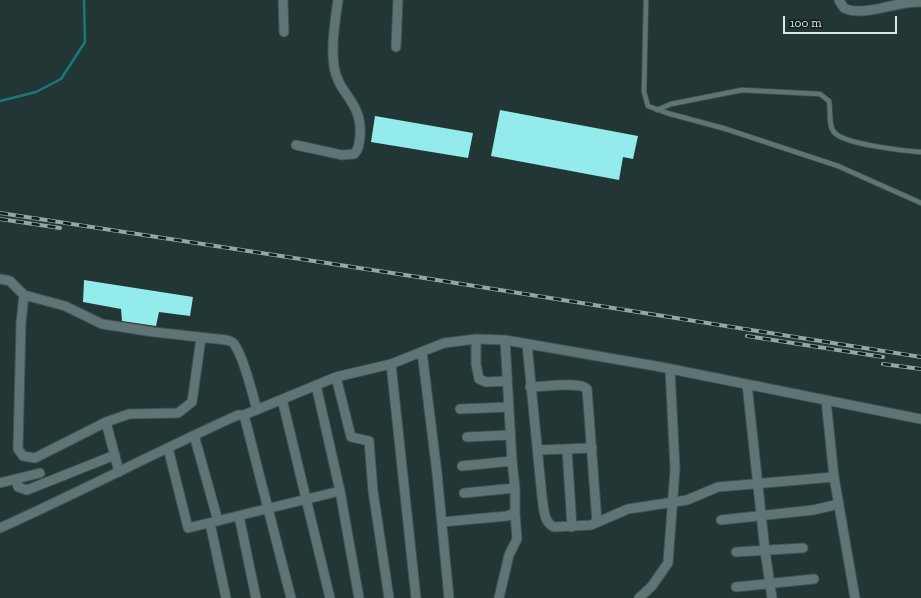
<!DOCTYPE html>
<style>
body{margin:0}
#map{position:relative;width:921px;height:598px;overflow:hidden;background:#223636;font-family:"Zilla Slab",serif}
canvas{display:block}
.scale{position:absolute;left:783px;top:16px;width:114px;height:18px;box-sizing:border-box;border:2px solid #dbe7e7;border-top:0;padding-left:5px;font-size:12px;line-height:14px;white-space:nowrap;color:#dbe7e7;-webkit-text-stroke:3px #131c1c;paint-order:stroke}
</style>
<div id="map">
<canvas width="921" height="598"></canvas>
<div class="scale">100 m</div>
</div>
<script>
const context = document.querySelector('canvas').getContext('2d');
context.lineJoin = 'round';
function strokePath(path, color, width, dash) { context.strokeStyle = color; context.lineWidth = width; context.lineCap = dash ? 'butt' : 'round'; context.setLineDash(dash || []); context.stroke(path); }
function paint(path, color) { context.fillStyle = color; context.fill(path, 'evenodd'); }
strokePath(new Path2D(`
 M0,101L36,92L61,79L85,42L84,0`), '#157a7a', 2.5);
paint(new Path2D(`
 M500,110L638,136L633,159L623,157L619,180L491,156Z
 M375,116L473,133L468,158L371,142Z
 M84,280L193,297L190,316L159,312L156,326L122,321L121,309L83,302Z`), '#93ebeb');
const service = new Path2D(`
 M646,0L644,92L648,106L667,113L726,129L838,166L921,203
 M657,110L671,104L742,90L820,94L829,101C831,110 828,125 834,132C842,144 905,151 921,152`);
const minor = new Path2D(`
 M283,0L284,32
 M839,0L844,8C863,18 899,0 921,2
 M396,47L398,0
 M296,145L342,155L354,154C359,150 359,143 360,137C363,101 339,96 334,67C331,45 335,22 338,0
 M0,279L10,281L24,295L65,306L102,324L154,332L226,340C231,341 234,342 236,347C246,364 251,390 257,410
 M24,295L21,323L18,449L23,456L35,458L106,422L129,414L178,413L192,402L201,338
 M476,339V364L479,379L486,382L507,381
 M527,344L542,497C544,508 543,522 554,527L591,525L628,509L687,500L718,487L834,477
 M422,352L437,473L449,598
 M391,364L416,598
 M336,377L351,437L369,441L373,491L389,598
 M747,384L765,551L772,598
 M316,385L340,491L359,598
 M530,387C542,387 580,381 587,389L597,522
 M282,399L330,598
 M826,400L834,477L855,598
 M460,409L509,407
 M244,415L336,377L391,364L444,343L476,339L505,340L661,367L921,419
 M106,422L119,472
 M194,435L218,521
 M467,437L510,435
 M168,448L188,528L340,491
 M567,449L572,527
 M538,450L592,448
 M462,466L512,461
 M16,479L18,487L27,490L115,455
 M0,483L40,473
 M464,493L515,488
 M239,516L256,598
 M721,520L813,510L839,504
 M442,522L507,516L515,513V488L512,461L505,340
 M210,523L226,598
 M0,528C80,492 158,451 238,415H244L291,598
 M736,552L803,548
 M736,587L814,579
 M499,598L509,555L517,539L515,513
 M639,598L652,586L668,563L675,469L670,369`);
strokePath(service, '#405252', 6);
strokePath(minor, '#405252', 11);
strokePath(service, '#5f7575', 4.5);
strokePath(minor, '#5f7575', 9);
const rail = new Path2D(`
 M0,213L418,277L921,357
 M0,219L60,228
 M747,336L883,357
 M883,364L921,369`);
strokePath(rail, '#96a5a5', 4);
strokePath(rail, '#131c1c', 2.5, [8]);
</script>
